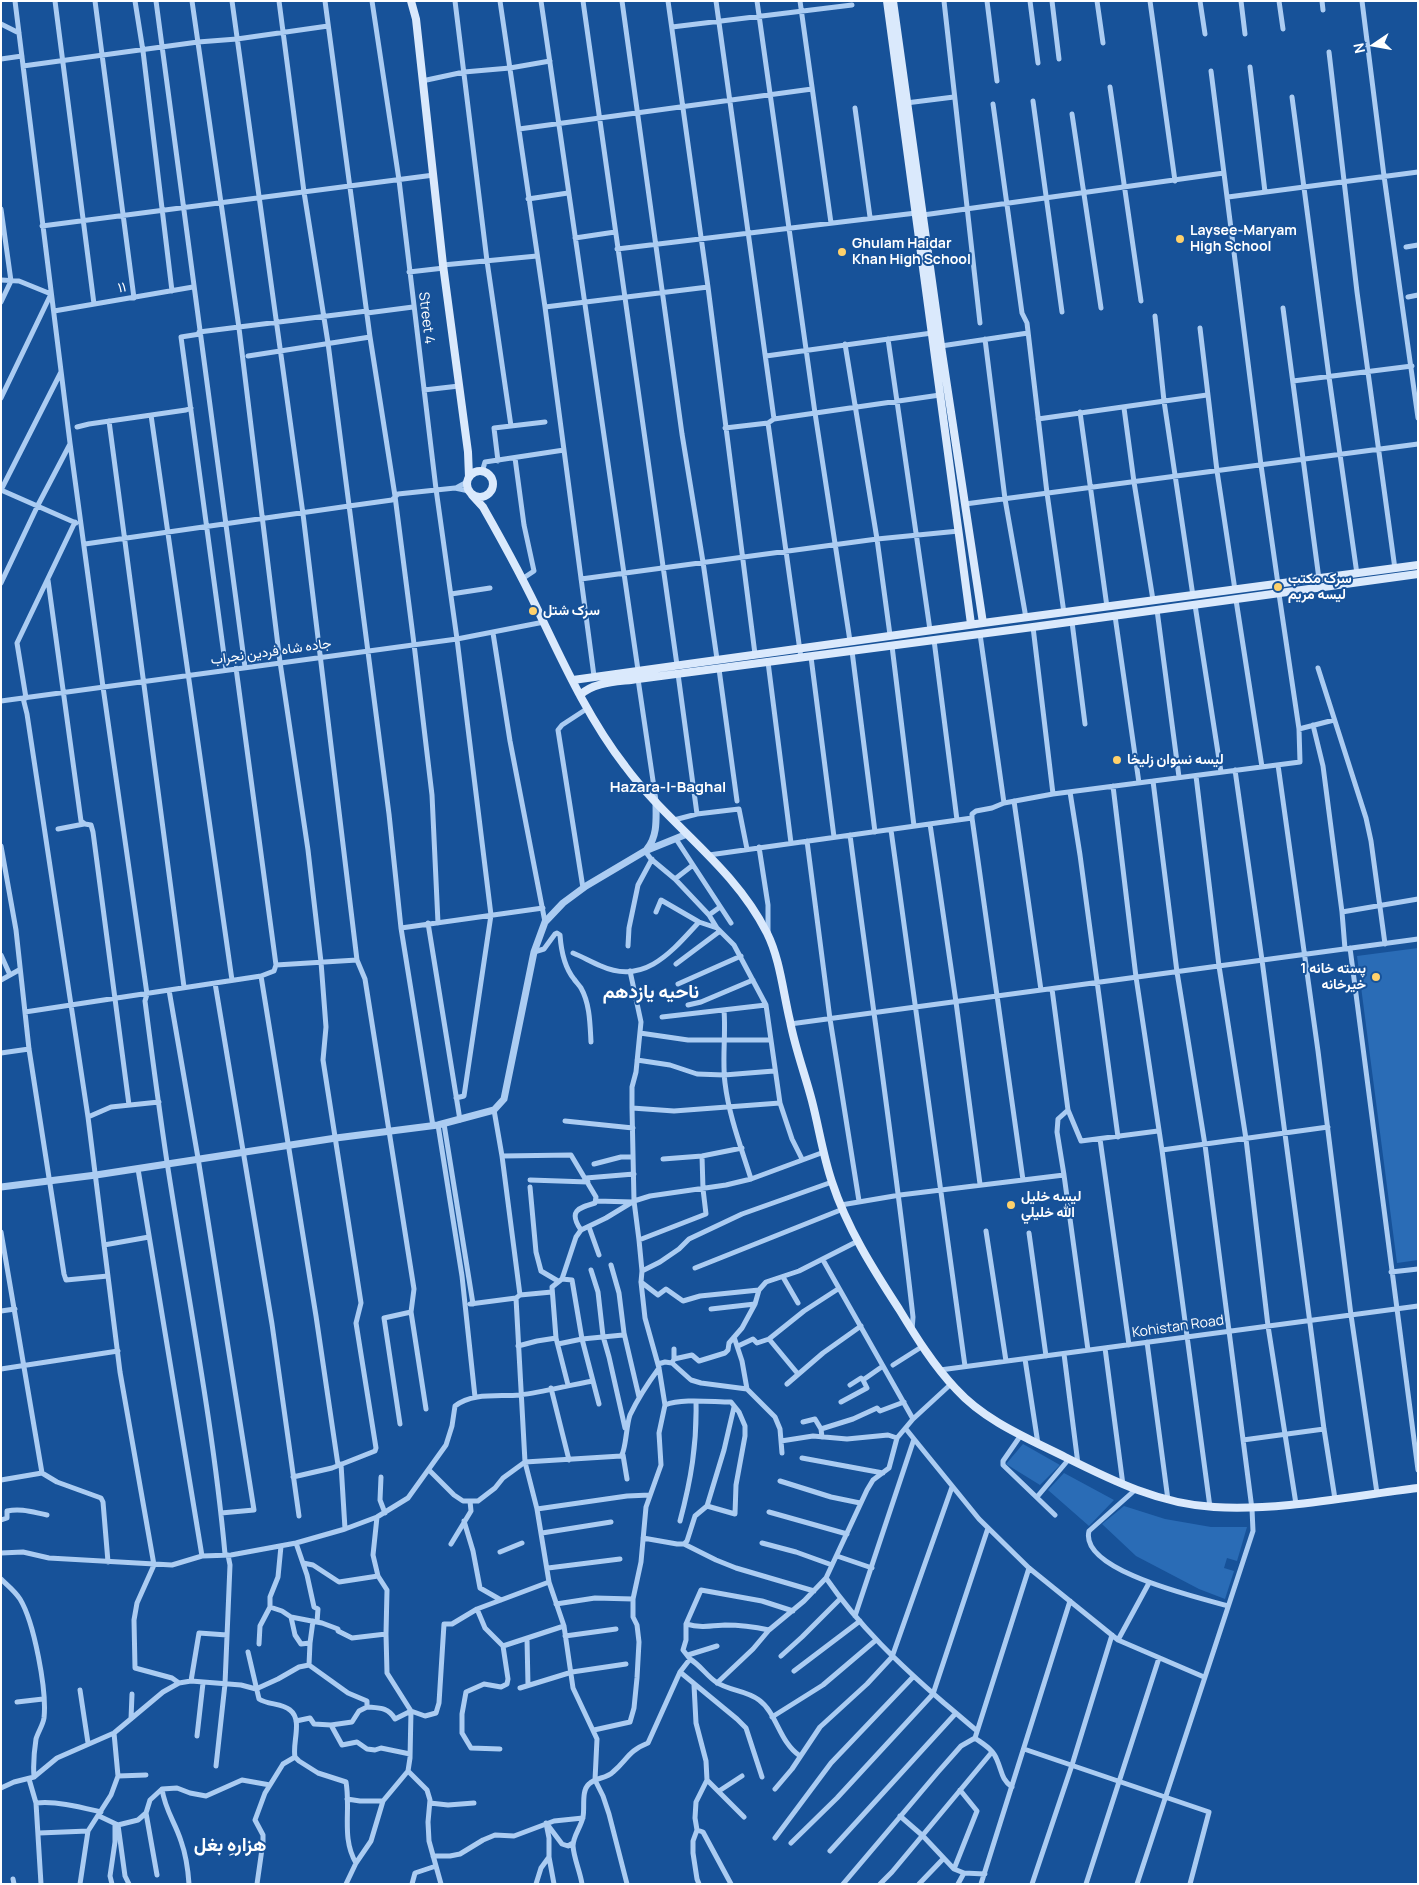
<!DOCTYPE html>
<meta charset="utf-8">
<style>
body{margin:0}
#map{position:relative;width:1419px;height:1885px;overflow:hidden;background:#175299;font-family:Manrope,sans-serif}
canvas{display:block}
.frame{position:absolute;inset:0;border:2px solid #fff;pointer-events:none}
.north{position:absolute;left:1349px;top:20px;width:50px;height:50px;-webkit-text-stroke:4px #175299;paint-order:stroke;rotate:258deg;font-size:14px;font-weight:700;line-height:20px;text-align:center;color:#fff}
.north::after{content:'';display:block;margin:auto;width:18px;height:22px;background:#fff;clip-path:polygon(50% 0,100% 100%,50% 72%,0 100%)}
</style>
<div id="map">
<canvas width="1419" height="1885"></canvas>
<div class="frame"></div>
<div class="north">N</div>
</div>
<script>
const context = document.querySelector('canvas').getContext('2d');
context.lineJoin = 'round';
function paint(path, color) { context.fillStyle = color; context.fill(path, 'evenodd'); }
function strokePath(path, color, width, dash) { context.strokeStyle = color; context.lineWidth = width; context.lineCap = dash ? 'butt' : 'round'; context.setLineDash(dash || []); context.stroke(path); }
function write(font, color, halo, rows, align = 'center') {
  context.font = font + ' Manrope,Vazirmatn,sans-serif'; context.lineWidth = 4; context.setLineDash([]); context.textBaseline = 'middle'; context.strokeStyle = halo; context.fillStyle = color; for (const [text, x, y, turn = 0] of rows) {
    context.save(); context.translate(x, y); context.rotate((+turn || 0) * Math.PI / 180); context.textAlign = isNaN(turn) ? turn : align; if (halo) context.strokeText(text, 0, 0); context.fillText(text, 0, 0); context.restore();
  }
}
paint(new Path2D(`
 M1418,948V1260L1397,1263L1357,956Z
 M1023,1444L1060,1465L1040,1485L1006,1464Z
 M1064,1473L1114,1500L1089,1526L1048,1490Z
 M1124,1506L1165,1519L1211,1527H1247L1237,1561L1227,1558L1224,1568L1234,1571L1225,1599L1199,1589L1136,1556L1102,1524Z`), '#2a6cb6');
strokePath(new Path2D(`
 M15,1L70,443L103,687L147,994L145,1001C152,1055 159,1109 167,1162C187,1293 213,1422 225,1554
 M55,1L94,304
 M95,1L134,298
 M135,1L143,51L172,291
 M156,1L245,667
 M192,1L239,328L280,662L308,850L321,962L326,1027L323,1060L361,1303L356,1323L376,1448L375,1451L332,1468L293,1477
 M232,1L303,514L357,960L365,979L414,1289L411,1312L426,1409
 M279,1L304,192L328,343L389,814L401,928L433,1126
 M325,1L370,337L395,496L414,644L432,795L438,923
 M372,1L399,180L436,489L457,639L491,915L464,1096L456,1098
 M455,1L487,261L511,426
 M500,1L545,307L594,676
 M541,1L638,670
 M583,1L677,665
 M622,1L682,434L703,562L717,659
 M668,1L708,287L755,654
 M716,1L774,419
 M757,1L815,413L850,641
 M800,1L831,223
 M944,1L980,323
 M987,1L997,81
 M1030,1L1038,63
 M1052,1L1059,59
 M1097,1L1103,43
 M1150,1L1175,181
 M1200,1L1205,34
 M1241,1L1245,34
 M1279,1L1283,29
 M1322,1L1323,10
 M1362,1L1384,176L1418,418
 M1,24L19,33
 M672,27L852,5
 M1329,52L1357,292L1395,569
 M1,59L22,56
 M23,66L198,42L237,39L328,26
 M1250,67L1265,192
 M1211,71L1261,465L1278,584
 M422,81L464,72L510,68L550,61
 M1110,87L1141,301
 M1292,97L1329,377L1357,574
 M1033,101L1062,312
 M906,103L954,97
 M993,104L1022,313L1027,323L1047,493L1064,613
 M855,108L870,217
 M1072,114L1101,308
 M519,129L812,89
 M1228,197L1418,172
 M528,199L568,193
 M1,209L11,281L1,302
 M923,215L1224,173
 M42,226L434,175
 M575,238L615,232
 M1406,247L1418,245
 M617,249L916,213
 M443,265L537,256
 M409,272L444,268
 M1,280L19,281L51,294L1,398
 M1408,297L1418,295
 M545,307L708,287
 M1283,308L1319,579
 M54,311L193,287
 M367,313L413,307
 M1155,316L1164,401L1193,596
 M1200,328L1217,471L1235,590
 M199,332L367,311
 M200,334L181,337L226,670
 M888,339L930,630
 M985,339L1005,499L1026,618
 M845,344L877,539L890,635
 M941,346L1028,333
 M248,356L370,337
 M766,356L932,333
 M1293,381L1412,366
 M424,390L459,386
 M1124,408L1134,482L1153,600
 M1080,412L1107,607
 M151,415L232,980
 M1038,419L1207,395
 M109,421L184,987
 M768,423L801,658
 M77,427L89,424L186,410L191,408
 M725,428L768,423L774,419L940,395
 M515,458L524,525L534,571L522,579
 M498,461L494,428L545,422
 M482,472L485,462L564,450
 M456,488L467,482
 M1,490L61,372
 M1,490L76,523
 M965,504L1418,444
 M85,544L349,506L392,500L398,494L455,488L469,491
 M581,579L877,539L959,531
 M48,580L81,821L85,824L91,825L93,832L129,1105
 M1,583L38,505L70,444
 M451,594L490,588
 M1236,600L1262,767
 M1195,605L1221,772
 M1157,610L1179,777
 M1115,616L1139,783
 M1072,622L1085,724
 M1033,627L1053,794
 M493,633L510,741L545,922
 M980,634L1004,803
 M934,640L957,820
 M892,646L914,826
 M852,651L875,832
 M811,657L834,837
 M768,662L791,843
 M1318,668L1366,818L1371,841L1385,944
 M719,669L737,801
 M678,674L697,814
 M638,679L656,801
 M23,698L27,714L88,1117L120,1372L154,1565L137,1603L134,1620L135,1668L172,1678L179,1683
 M26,698L17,643L75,522
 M1,701L457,639L544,622
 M1313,725L1323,766L1342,912L1345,949
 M1299,729L1334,720
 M1278,765L1318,1051L1351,1315L1377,1493
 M1235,770L1262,960L1324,1429L1335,1499
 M1196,776L1219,966L1246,1139L1268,1326L1296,1504
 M1113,786L1136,977L1162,1150L1210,1507
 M1070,792L1080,855L1118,1137
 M1014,801L1041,990
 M972,818L1023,1180
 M674,820L697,814L739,809L747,849
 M930,824L956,1002L980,1184
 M58,829L84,824
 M891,830L965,1366
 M850,835C871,996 895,1156 913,1317L912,1330
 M676,839L731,923
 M807,841L830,1019L859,1201
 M1,846L16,930L29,1049L64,1274L66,1280L108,1276
 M759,847L768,905V934
 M645,851L651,859L675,879L709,915L717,928L734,945L766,1005L780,1103L792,1139L802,1159
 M709,855L972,818V814L976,811L992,808L1004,803L1053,794L1300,762L1299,729L1279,594
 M675,879L693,865
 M583,888L558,730L562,725L588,708
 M656,912L661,900L699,922L717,928
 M1342,912L1418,899
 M709,915L720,907
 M428,923L460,1120
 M401,928L543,908
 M628,946L629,928L638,885L652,859
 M1350,948L1418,1470
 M534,952L544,949L555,934L557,933L560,935C561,949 565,968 574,979C576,982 579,985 581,988C590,1004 590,1024 591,1042
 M573,953C583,957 591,962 601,966C645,986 673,950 699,922
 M1,955L10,975
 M676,964L720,931
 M276,965L357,960
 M261,976L316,1316L338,1465
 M1,980L19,970
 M215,983L272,1324L299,1516
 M678,984L741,956
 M1052,989L1068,1110L1081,1141L1158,1131
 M169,990L198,1158L254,1510L221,1513
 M688,1005L701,1002L753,980
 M724,1010C726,1035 722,1059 725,1083C729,1116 741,1147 751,1179
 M25,1012L261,976L274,971L276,965L236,668
 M662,1017L766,1005
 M790,1024L1418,939
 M640,1033L688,1040H770
 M1,1053L29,1049
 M637,1060L670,1065L697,1074L724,1075L774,1071
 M632,1108L674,1111L780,1103
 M494,1110L502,1156L520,1295L516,1298L525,1462L537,1509L549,1582L564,1626L573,1688L597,1739L595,1780L603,1796L609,1814L627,1884
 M1068,1110L1058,1119L1057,1132L1064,1175L1088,1350
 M88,1117L111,1107L159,1102
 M565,1121L633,1128
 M444,1124L473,1304
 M438,1125L462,1276L475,1397
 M1100,1139L1129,1345
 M1162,1150L1328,1127
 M502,1156L571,1155L596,1197L595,1203C578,1208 568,1211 581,1230
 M663,1159L702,1156L742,1148
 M594,1164L621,1157H633
 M138,1169L202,1556
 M586,1178L634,1174
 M530,1180L588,1182
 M530,1187L536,1252L541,1271L558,1281
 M596,1201L633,1202
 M841,1205L900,1195L1064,1175
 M589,1227L599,1255
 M986,1231L1006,1361
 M1,1232L42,1473
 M1029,1233L1046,1356
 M639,1240L706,1214L703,1189L702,1156
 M104,1245L149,1237
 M823,1260L913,1419
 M695,1268L843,1209
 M591,1270L598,1292L603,1336L609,1357L625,1428
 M642,1271L660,1262L679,1249L689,1239L742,1214L832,1182
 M1391,1272L1418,1269
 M783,1277L798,1303
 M562,1279L572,1280L582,1339L599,1404
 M641,1282L658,1295L666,1289L683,1301L700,1296L759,1290
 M520,1295L552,1292
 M470,1304L516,1298
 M711,1309L755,1304
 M1,1311L15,1309
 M624,1333L639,1397
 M734,1337L742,1361L747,1389
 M769,1339L798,1374
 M1147,1342L1168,1500
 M558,1344L582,1339L623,1335L624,1333L619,1293L611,1265
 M518,1346L537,1341L556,1338
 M738,1346L753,1339L757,1343L769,1339L804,1311L838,1289
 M1105,1348L1123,1485
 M674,1349V1359
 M1064,1354L1078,1464
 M1025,1359L1038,1444
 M672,1363L674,1359L692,1355L699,1361L725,1353L728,1350L729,1343L742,1328L755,1304L759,1290L766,1282L799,1271L858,1241
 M658,1364L665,1362L672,1363L691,1380L701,1383L747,1389L775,1417L780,1429L782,1453
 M893,1365L923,1346
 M1,1369L118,1351
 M940,1370L1418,1306
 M787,1384L823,1353L861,1326
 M568,1385L556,1338L552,1287L562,1279L576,1237L581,1230L606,1218L634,1201L650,1196L726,1185L751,1179L824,1152
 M850,1385L861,1378L863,1380L883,1366
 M551,1388L569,1460
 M841,1402L867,1388L863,1380
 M665,1405C682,1398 712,1402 731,1402L739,1412L745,1426V1436L736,1485L735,1514L707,1506
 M803,1422L815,1419L821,1429L822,1437
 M400,1424L384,1318L411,1312
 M821,1429L853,1419L877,1408L880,1411L904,1402
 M1021,1435L1003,1461V1465L1055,1515
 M914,1439L979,1519L1029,1568L1118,1640L1204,1677
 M1243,1440L1324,1429
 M781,1441L813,1436L847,1439L888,1435L897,1438
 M623,1455L627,1479
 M802,1458L883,1473
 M341,1464L345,1529
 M429,1470L454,1495L463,1501H478L495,1488L503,1478L525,1462L621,1456C626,1451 626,1426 630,1415C638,1398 648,1383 659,1368
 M381,1477L380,1500L385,1513
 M1,1480L42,1473L57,1482L101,1498L103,1502L108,1562
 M780,1481L831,1497L860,1503
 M1135,1490L1089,1531C1079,1571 1201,1598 1228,1606
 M1037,1497L1069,1459
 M537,1509L627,1496L650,1495
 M769,1512L847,1534
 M1,1520L7,1518V1511C21,1508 32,1512 47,1515
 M464,1521L473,1551L480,1588L501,1600
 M680,1521C691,1480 697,1444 696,1402
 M542,1533L611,1522
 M643,1538L677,1544H684L687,1541L695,1516L707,1506L724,1450L734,1407
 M296,1543L307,1575L314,1607L318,1609L317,1622
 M762,1543L796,1552L832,1565
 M451,1544L471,1511L470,1501
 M684,1544L716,1560L736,1568L814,1591
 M500,1552L522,1543
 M1,1553L23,1552L49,1558L172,1565L202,1556L231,1555L296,1543L345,1529L377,1517L408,1498L446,1445L452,1426L455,1406C473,1392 499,1397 520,1395C544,1392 569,1385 593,1381
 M837,1556L872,1568
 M303,1563L313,1565L339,1582L378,1576
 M548,1568L620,1559
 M826,1578C859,1626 900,1665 944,1703C955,1712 965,1721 976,1730
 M1,1579C7,1585 15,1591 20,1599C34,1622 47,1690 44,1718C43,1725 38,1732 36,1739C34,1752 33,1764 34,1777
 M556,1604L595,1598L633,1599
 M270,1607L282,1611L291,1617L295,1635L301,1644L310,1643L309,1665
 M477,1609L485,1628L503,1646L564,1626
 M855,1616L914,1439L906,1429
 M291,1617L322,1623L338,1629V1631L352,1638L386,1634
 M686,1624C700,1628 711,1626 725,1625C740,1625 755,1627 769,1630
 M565,1636L616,1629
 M527,1639L528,1685
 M1118,1640L1149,1583
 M310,1643L313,1621
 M259,1644L260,1626L270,1607V1597L278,1577L281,1546
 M248,1652L259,1699C268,1705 282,1703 290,1710C303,1720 292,1743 295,1757L299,1761L318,1773L346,1782C351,1810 341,1838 356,1863L371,1841L383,1801L408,1771L410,1758L411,1711L387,1673L386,1634L387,1590L378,1576L373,1555L377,1517
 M688,1655L717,1646
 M781,1656L802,1637L840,1599
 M690,1659L683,1650L686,1640V1624L701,1590L762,1601L793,1611
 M794,1671L860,1621
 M680,1672L737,1719L746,1728L762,1777
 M191,1681L199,1633L227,1635
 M717,1683L753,1649L769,1630L804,1601L826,1578L867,1490L873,1480L889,1468L897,1438L913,1419L951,1384
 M694,1685L696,1723L706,1761L707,1780L696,1802L695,1818L697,1830L693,1841V1853L697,1879L699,1884
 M520,1688L572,1672L626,1664
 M80,1690L88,1743
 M17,1702L43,1699
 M411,1711L425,1716L436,1713L439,1703L444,1624H452L477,1609L549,1582
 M772,1717L823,1685L876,1640
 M131,1719L132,1694
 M296,1721L310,1718L314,1724L331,1725L352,1722L359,1711L367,1707
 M331,1725L342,1745L357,1742L367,1749L375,1750L381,1748L410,1754
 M594,1730L630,1722L634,1708L637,1678L639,1642L637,1625L633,1617V1599L641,1562L646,1507L661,1465L659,1433L665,1405L659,1368L645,1318L641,1282L642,1271L639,1240L634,1201L632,1108V1087L636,1072L641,1022L630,971
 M197,1736L203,1683
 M975,1738C983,1744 993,1749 997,1760C1002,1771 1001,1779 1012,1787
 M500,1749L471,1748L462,1733V1714L466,1692L484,1684L501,1687L507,1684L508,1679L503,1646
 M1024,1749L1209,1812L1190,1884
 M216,1766L225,1684L230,1565L228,1555
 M408,1771L427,1790L430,1800L428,1822L429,1841L441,1884
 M118,1776L146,1775
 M29,1779L36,1803L41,1884
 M707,1780L744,1817
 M1,1788L14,1782L34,1777L57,1758L114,1733L163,1692L179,1683L191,1681L241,1685L256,1689L278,1679L299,1667L309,1665L348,1693L367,1701V1707C379,1708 388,1707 395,1719L411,1711
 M162,1789C165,1810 175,1822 181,1841C186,1855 188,1869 189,1884
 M775,1789L792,1769L820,1727L867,1684L892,1657L952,1487
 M719,1791L742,1776
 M347,1799L360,1801H383
 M36,1803C58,1801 80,1807 101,1812
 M430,1803L448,1805L474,1803
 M99,1816L118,1825L138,1820L146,1813
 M900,1816L923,1836L954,1869L964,1873L985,1874
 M547,1824L562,1844L568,1846L573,1843
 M118,1825L125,1876L129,1884
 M697,1830L703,1832L731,1884
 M39,1833L88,1831
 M775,1838L831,1763L913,1677
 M791,1843L837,1798L933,1694L988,1528
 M830,1851L956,1713
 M433,1856H450L460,1854L483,1840L495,1835L514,1836L554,1821L583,1818
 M549,1857L554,1884
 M954,1869L977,1811L960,1790
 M157,1875L146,1813L150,1800L162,1789L177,1788L190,1793L206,1796L242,1780L270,1785L283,1764L295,1757
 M13,1879L14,1884
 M80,1884L88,1831L111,1795L118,1776L114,1733
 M112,1884L110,1876L115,1842V1824
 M257,1884L263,1842V1835L255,1820L265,1793L270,1785
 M346,1884L356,1863
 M412,1884L415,1873L436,1866
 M536,1884L541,1868L549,1857V1838L546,1823
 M582,1884C580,1871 574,1859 573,1846C573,1836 581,1827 583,1817C585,1807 581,1791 589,1784C596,1777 606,1779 613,1772C628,1759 628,1751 648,1743L680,1672L690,1659C700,1665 707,1676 716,1682C729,1691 746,1690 759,1700C777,1713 779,1742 800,1756
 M843,1884L938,1772L961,1746L975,1738L1029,1568
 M880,1884L892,1872L992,1752
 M919,1884L943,1859
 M958,1884L964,1873
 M981,1884L1070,1601
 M1032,1884L1072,1765L1112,1635
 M1086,1884L1159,1658
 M1137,1884L1253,1531L1252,1509L1205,1145L1177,972L1153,781`), '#abccf2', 5);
strokePath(new Path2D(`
 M647,849C658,836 656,818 656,802
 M1,1187L96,1175L336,1138L438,1125L494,1110L504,1099L534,952L545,922L563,903L586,886L645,851L687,834`), '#abccf2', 7);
strokePath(new Path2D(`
 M411,1L416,19L443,265L468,452L469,477
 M887,1L971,624
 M893,1L941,346L983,623
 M467 484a13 13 0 1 1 26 0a13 13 0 1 1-26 0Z
 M472,495L483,507C504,544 525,582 543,621C567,671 591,722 625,766C669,826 732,864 767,933C780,959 783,992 790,1021C795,1048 805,1074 812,1101C819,1128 823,1156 832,1182C847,1228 873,1269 899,1309C916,1337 934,1366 956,1389C985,1421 1027,1438 1065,1457C1113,1481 1160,1504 1214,1507C1282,1511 1351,1496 1418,1488
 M573,680L983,623L1418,565
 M580,695C595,681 619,682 638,679L1033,627L1418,574`), '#dae9fc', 8);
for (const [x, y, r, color] of [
 [1180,239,5,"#ffd16b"],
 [842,252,5,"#ffd16b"],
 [1278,587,5,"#ffd16b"],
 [533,611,5,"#ffd16b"],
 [1117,760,5,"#ffd16b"],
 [1376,977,5,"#ffd16b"],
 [1011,1205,5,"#ffd16b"]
]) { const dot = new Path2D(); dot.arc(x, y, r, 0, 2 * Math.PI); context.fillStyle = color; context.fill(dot); strokePath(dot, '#175299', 2); }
write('bold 14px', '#fff', '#175299', [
 ["Laysee-Maryam",1190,231],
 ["High School",1190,247],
 ["Ghulam Haidar",852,244],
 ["Khan High School",852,260],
 ["سرک مکتب",1288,579],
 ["لیسه مریم",1288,595],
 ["سرک شتل",543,611],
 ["لیسه نسوان زلیخا",1127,760],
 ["1 پسته خانه",1366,969,"right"],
 ["خیرخانه",1366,985,"right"],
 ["ليسه خليل",1021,1197],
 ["الله خليلي",1021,1213]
], 'left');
write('14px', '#fff', '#175299', [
 ["۱۱",122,288,-10],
 ["Street 4",426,318,83],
 ["جاده شاه فردین نجراب",271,652,-8],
 ["Kohistan Road",1178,1327,-8]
]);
write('bold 15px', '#fff', '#175299', [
 ["Hazara-I-Baghal",668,788]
]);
write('bold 19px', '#fff', '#175299', [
 ["ناحیه یازدهم",651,993],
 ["هزارهِ بغل",230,1846]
]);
</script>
